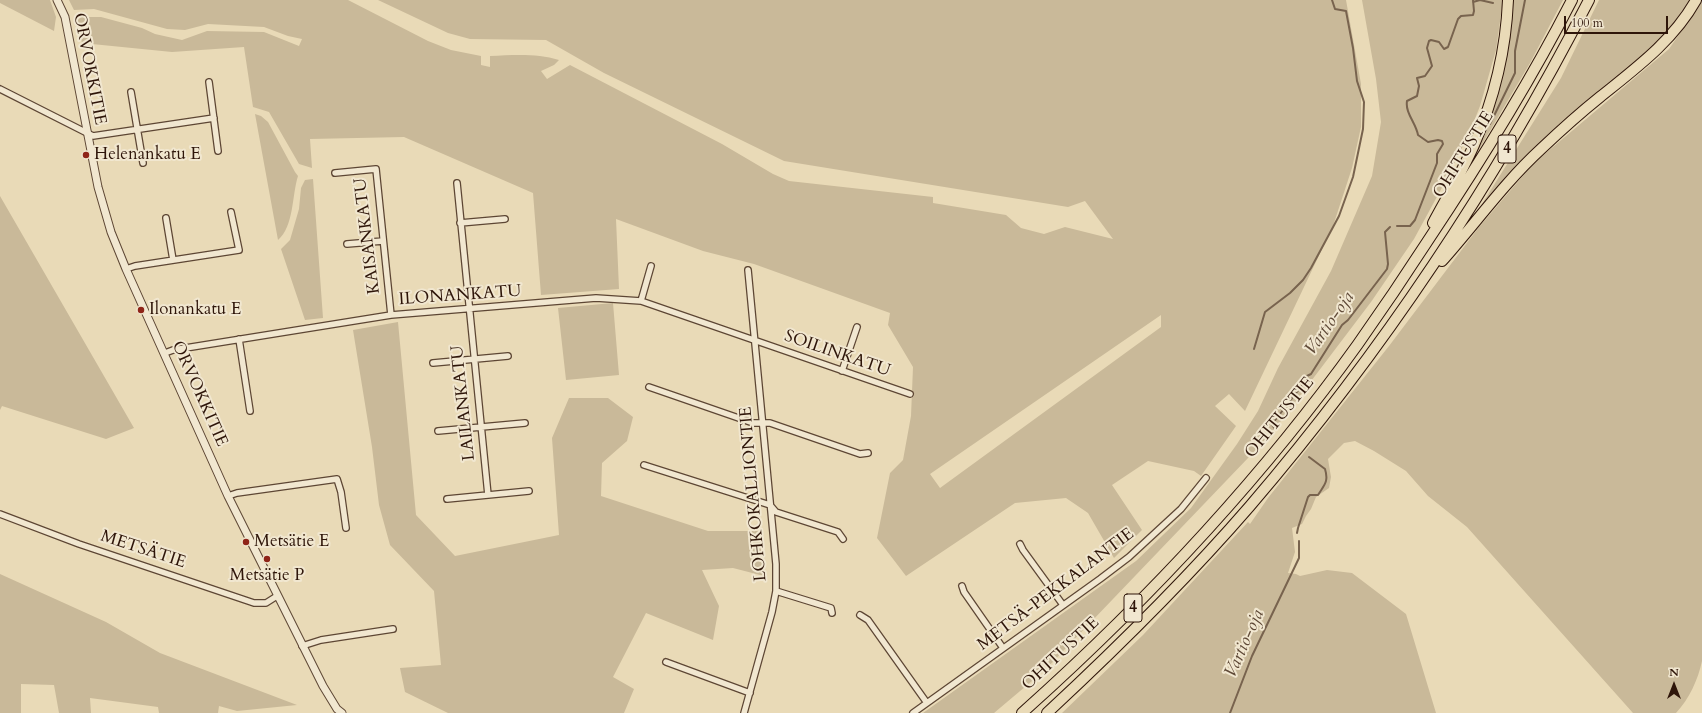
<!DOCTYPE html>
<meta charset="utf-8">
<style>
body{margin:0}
#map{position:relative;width:1702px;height:713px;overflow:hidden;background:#e9dab7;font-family:Cardo,serif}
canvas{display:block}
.north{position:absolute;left:1654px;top:665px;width:40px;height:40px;-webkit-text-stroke:3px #f1e7d0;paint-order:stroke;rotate:0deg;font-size:11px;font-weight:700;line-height:16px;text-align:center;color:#2e1509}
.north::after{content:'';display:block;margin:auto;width:14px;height:18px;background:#2e1509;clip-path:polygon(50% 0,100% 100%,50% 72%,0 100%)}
.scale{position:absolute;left:1564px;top:16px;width:104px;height:18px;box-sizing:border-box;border:2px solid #2e1509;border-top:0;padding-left:5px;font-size:12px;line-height:14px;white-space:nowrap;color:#2e1509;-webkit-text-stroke:3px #f1e7d0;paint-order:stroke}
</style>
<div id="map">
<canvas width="1702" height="713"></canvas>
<div class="north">N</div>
<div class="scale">100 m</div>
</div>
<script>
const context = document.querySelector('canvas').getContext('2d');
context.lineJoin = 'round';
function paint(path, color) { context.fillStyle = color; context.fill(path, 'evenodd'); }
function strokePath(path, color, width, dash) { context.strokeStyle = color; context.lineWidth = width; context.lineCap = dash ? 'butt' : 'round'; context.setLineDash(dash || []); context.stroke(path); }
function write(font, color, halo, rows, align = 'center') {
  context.font = font + ' Cardo,serif'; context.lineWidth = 4; context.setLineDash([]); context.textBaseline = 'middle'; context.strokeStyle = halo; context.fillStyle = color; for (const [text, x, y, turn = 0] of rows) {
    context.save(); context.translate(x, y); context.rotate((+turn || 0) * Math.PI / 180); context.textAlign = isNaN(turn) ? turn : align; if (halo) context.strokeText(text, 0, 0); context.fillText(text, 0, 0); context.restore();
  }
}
paint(new Path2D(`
 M0,0H50L56,17L54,31L0,3Z
 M69,0H348L428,41L451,50L481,56V65L490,67V56C513,55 537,53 559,60L554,65L541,71L547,79L570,65L722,144L773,174L789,181L933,197V203L1006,215L1021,228L1044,234L1065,227L1113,239L1085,201L1068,207L784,161L604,73L546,40L470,39L448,33L378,0H1346L1361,84V127L1352,168L1333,226L1245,411L1229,394L1215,406L1236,426L1201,476L1194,471L1148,461L1112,485L1142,530L1114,558L1088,513L1066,498L1015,503L906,576L877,538L890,473L903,460L911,416L913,367L888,325L890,313L754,264L703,251L616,219L619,289L541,295L533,193L404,137L310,139L312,168L299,164L269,112L253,107L244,47L172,52L82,43L77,17H101L142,28L155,34L182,40L207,31L264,32L299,46L302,39L288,36L264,27L208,24L185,30L167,29L94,9L74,10ZM1161,315V327L940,488L930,474Z
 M1362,0H1503L1496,50L1480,106L1469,134L1445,182L1414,239L1371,302L1271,434L1045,670L994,713H923L1136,561L1191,508L1237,444L1258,411L1278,368L1331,271L1372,176L1381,122L1376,79Z
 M1512,0H1563L1530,63L1471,163L1470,162Z
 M1599,0H1692L1676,24L1472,220L1561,78Z
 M1702,1V661C1698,680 1689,699 1676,713H1633L1467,527L1428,496L1406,471L1374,451L1355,441L1344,443L1328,459L1331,477L1329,488L1316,497L1311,509L1306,516L1302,524L1292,528L1295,552L1288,573L1296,574L1300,576L1327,570L1352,573L1406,614L1436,713H1062L1143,635L1248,522L1250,524L1268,498L1389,346L1479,227L1534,163L1669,49Z
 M255,114L261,116L268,122L295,172L298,176C292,194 294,227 278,240Z
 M313,179L323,318L305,320L281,249L290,240L299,209L301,188L305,180Z
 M0,196L134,428L106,439L2,406L0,410Z
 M613,303L619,375L566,380L558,308Z
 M398,322L416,515L455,556L559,535L552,438L569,398H608L633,417L627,441L602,463L601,496L708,531H760L764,576L733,568L702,570L719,606L713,640L646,613L613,677L634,689L624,713H448L405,692L400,668L441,665L434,591L390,545L379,505L372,447L353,330Z
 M0,574L106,622L160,653L297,705L237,711L219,706L218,713H159L158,707L90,698L91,713H59L54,685L21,684V713H0Z`), '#c9b999');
strokePath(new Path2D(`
 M1473,2L1480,0L1493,3
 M1490,124L1515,73V51L1525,0
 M1397,226H1410L1415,220L1437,163V154L1443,144L1442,141L1438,140L1428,142L1418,135C1416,123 1405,113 1407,101L1417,96L1419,86L1417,78L1425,76L1432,66L1427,48L1429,41L1431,40L1439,42L1444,49L1448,47L1458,19L1461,16L1473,15L1474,11L1473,0
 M1254,349L1265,312L1290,293L1303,280L1311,268L1339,216L1353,177L1363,129L1364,102L1357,81L1353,48L1346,11L1335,9L1332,0
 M1275,429L1272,425L1273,423L1303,384L1305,377L1311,374L1342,325L1348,320L1387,269L1388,264L1385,232L1390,227
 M1297,533L1298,528L1308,497L1310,495H1318C1324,485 1329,482 1325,469L1309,457
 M1230,713L1252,656L1299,558V541`), '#78634e', 2);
const minor = new Path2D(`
 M209,82L218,151
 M0,89L93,136L214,118
 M131,92L143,163
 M335,173L376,169L391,315
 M457,183L488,495
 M166,218L173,260
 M460,223L505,219
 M347,244L383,241
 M126,269L135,266L239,250L231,212
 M641,301L651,266
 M239,339L250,411
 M165,353L173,350L391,315L596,298L641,301L910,394
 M433,363L508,356
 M842,371L857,327
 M649,387L753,423H770L860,454L868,453
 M438,431L525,423
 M644,465L770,505L776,512L838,532L843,539
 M228,496L237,493L337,479L341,492L346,528
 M447,499L529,491
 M0,514L79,544L254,603H266L277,596
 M1020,544L1023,550L1063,605
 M962,586L964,592L1003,648
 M776,591L831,608L832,613
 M860,615L868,620L927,703
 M302,646L321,640L393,629
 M666,662L750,693
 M744,713L772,612L776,591V564L748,270
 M913,713L1100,579L1129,557L1181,509L1206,478`);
const tertiary = new Path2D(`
 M57,0L65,17L98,187L111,232L126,269L228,496L323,686L337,709L342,713`);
const motorway = new Path2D(`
 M1433,223C1447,197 1462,172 1474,145C1494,99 1506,49 1508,0
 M1442,261C1475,224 1504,183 1541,149C1560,131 1580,113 1600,97C1636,68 1673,41 1696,0
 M1022,713C1145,603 1262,478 1358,344C1382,310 1405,276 1427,242C1479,164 1529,84 1572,0
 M1047,713C1118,647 1187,579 1250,506C1382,352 1496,181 1589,0`);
strokePath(minor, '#5d4634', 8);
strokePath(tertiary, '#5d4634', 9);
strokePath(motorway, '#2e1509', 12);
strokePath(minor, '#f1e7d0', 5.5);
strokePath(tertiary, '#f1e7d0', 7);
strokePath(motorway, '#e9dab7', 10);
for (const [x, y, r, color] of [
 [86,155,4,"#8f2418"],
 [141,310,4,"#8f2418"],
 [246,542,4,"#8f2418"],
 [267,559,4,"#8f2418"]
]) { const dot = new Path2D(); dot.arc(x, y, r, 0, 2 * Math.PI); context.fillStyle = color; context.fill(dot); strokePath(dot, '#f1e7d0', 1.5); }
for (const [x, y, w] of [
 [1507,149,18],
 [1133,608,18]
]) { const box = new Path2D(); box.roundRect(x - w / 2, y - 14, w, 28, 3); context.fillStyle = '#f1e7d0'; context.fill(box); strokePath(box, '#2e1509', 1); }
write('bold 16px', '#2e1509', null, [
 ["4",1507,149],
 ["4",1133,608]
]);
write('17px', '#2e1509', '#f1e7d0', [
 ["ORVOKKITIE",89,69,79],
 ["OHITUSTIE",1464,155,-58],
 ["KAISANKATU",368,236,-97],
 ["ILONANKATU",460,296,-4],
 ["SOILINKATU",837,354,19],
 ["ORVOKKITIE",199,394,66],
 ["LAILANKATU",464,403,-96],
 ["OHITUSTIE",1280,418,-51],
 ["LOHKOKALLIONTIE",754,494,-95],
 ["METSÄTIE",143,550,18],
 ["METSÄ-PEKKALANTIE",1056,590,-37],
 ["OHITUSTIE",1061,654,-43]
]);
write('17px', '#2e1509', '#f1e7d0', [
 ["Helenankatu E",94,155],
 ["Ilonankatu E",149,310],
 ["Metsätie E",254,542],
 ["Metsätie P",267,576,"center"]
], 'left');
write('italic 18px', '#5f4937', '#f1e7d0', [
 ["Vartio-oja",1330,324,-55],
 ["Vartio-oja",1245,644,-66]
]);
</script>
